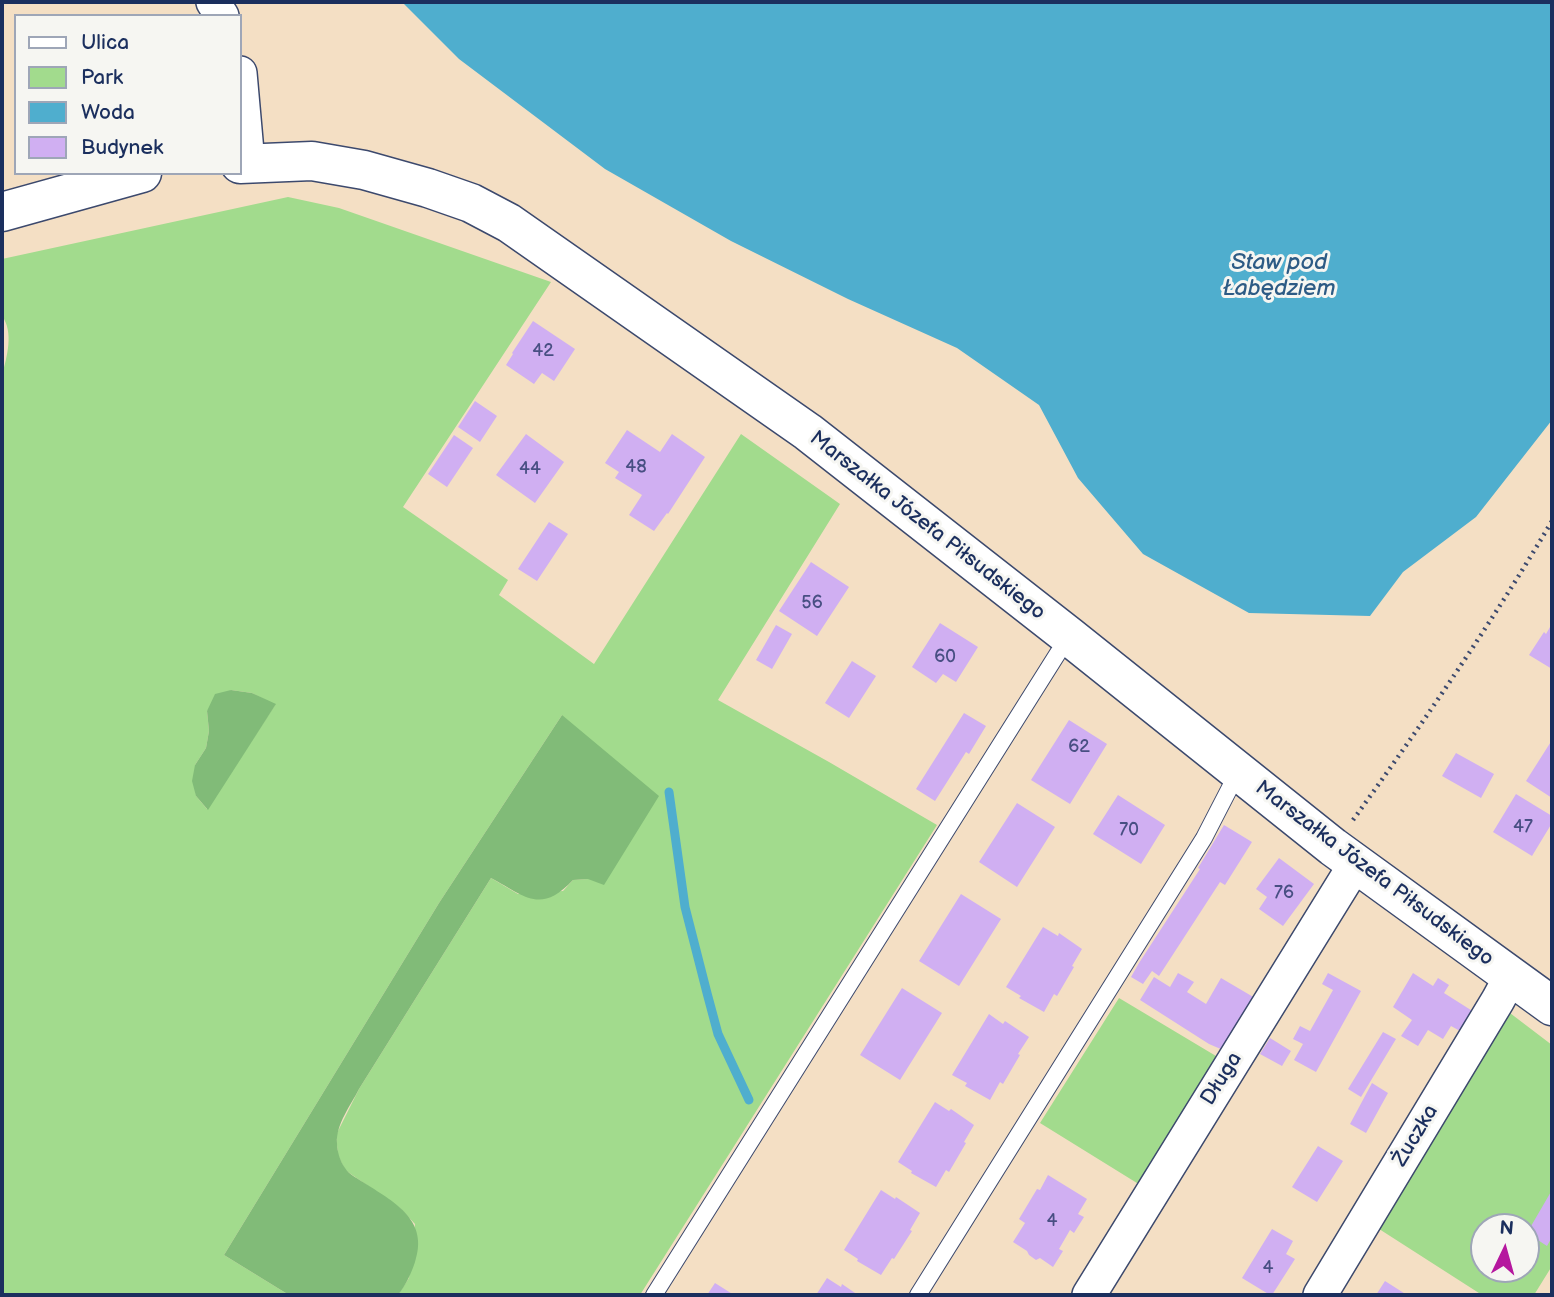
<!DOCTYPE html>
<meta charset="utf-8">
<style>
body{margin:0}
#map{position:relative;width:1554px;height:1297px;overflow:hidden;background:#f4dfc4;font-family:"Balsamiq Sans",sans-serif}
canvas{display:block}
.frame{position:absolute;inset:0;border:4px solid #1b2f5e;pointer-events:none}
.legend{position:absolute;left:14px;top:14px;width:228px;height:161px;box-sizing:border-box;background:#f6f6f2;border:2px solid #9ea6b7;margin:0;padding:9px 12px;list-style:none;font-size:21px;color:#1b2f5e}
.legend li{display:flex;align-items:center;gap:14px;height:35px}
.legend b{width:35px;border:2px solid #9ea6b7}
.north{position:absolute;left:1470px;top:1213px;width:70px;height:70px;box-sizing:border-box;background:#f6f6f2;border:2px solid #9ea6b7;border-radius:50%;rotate:5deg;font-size:19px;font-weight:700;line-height:28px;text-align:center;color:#1b2f5e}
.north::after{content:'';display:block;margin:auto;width:24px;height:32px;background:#b5179e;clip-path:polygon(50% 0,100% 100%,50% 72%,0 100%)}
</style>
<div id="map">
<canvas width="1554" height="1297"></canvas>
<div class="frame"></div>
<ul class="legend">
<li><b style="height:9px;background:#fff"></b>Ulica</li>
<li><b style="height:19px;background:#a2db8d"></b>Park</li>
<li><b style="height:19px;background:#4faece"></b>Woda</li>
<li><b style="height:19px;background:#d0aff2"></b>Budynek</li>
</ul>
<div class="north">N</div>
</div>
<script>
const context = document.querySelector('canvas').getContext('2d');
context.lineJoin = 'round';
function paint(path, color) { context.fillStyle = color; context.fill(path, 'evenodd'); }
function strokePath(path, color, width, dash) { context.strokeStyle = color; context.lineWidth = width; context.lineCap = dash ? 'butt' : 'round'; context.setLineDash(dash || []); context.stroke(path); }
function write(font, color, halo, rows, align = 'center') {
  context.font = font + ' "Balsamiq Sans",sans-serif'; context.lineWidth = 6; context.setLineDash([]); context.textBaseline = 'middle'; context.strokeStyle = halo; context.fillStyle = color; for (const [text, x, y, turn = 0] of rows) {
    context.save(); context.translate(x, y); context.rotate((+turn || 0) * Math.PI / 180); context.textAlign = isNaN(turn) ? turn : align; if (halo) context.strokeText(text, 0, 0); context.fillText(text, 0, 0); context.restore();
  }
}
paint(new Path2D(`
 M288,197L339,208L551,282L403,507L508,580L499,595L594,664L741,434L840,504L718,700L829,762L937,825L640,1295H398L409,1278L415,1224L400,1208L345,1170L338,1155L337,1145V1133L359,1089L491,878L518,894L563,891L573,880L588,879L562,715L439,903L224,1255L289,1295H2V375C7,357 14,332 2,316V259ZM231,690L252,693L275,705L207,809L196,796L195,765L206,748L209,731L207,711Z
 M1119,998L1221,1059L1145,1188L1040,1123Z
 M1506,1010L1552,1045V1266L1534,1295H1482L1376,1227ZM1484,1227H1526V1269H1484Z`), '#a2db8d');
paint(new Path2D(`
 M231,690L252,693L276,704L208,810L196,796L192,781L195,765L206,748L209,731L207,711L215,694Z
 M562,715L659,796L604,885L588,879L573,880C540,915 525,896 491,878L359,1089C351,1105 336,1124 337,1143C337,1151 340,1161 345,1168C349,1175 359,1179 366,1184C396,1203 429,1221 415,1262C411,1274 406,1285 398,1295H289L224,1255L439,903Z`), '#81bb78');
paint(new Path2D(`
 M402,2H1552V420L1476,517L1403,572L1370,616L1249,613L1143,554L1078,478L1039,405L957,348L848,299L731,241L605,169L459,59Z`), '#4faece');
strokePath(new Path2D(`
 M669,792L685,907L707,993L718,1034L749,1100`), '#4faece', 9);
paint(new Path2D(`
 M533,321L575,349L554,381L542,373L534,384L506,365L513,354L512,353Z
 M475,401L497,416L480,442L458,427Z
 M627,430L660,452L672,434L705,457L668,514L667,513L654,531L629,515L642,495L615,478L619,472L605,463Z
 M526,434L564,462L535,503L496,475Z
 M454,435L473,448L447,487L428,474Z
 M549,522L568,534L537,581L518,569Z
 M811,562L849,587L817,636L779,611Z
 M940,623L978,647L956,682L943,674L936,683L912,667Z
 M776,625L792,634L772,669L756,660Z
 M1550,627L1552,628V669L1529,655L1544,632L1546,634Z
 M852,661L876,676L849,718L825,703Z
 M964,713L986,726L969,754L966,752L935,801L916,789Z
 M1069,720L1107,744L1070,804L1031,780Z
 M1552,740V798L1526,781Z
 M1456,753L1494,774L1481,798L1442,776Z
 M1516,794L1552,816V823L1532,856L1493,832Z
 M1118,795L1165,825L1141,864L1093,834Z
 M1017,803L1055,827L1017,887L979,862Z
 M1224,825L1252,842L1225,885L1220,882L1159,976L1152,971L1143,984L1131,977L1139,963L1200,869L1198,868Z
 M1279,858L1314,884L1283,926L1259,909L1267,897L1256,889Z
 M961,894L1001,919L959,986L919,961Z
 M1043,927L1058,936L1059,933L1082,949L1072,966L1074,967L1057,996L1054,994L1044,1012L1019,998L1021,996L1006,987Z
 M1178,973L1194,982L1187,992L1206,1004L1221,978L1255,998L1223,1050L1209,1044L1140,1000L1154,977L1170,987Z
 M1328,973L1361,991L1316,1072L1294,1060L1303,1044L1293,1039L1300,1026L1310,1031L1333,990L1322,984Z
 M1413,973L1433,986L1438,978L1449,985L1444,993L1474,1012L1462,1032L1451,1026L1443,1039L1428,1030L1418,1046L1401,1036L1412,1020L1393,1007Z
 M902,988L942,1013L900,1080L860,1055Z
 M989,1014L1003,1024L1005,1021L1029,1037L1018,1054L1020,1055L1003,1084L1000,1082L990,1100L965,1086L967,1083L952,1075Z
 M1383,1032L1396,1039L1361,1097L1348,1089Z
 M1270,1038L1291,1051L1282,1066L1260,1054Z
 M1372,1083L1388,1093L1366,1133L1350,1124Z
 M935,1102L949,1111L951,1109L974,1125L964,1142L966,1143L949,1172L946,1170L936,1187L911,1173L912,1171L898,1162Z
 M1318,1146L1343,1161L1317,1202L1292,1187Z
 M1048,1175L1087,1199L1078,1214L1084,1217L1074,1233L1070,1230L1059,1249L1063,1251L1053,1267L1040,1258L1036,1260L1029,1255L1027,1251L1013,1242L1025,1223L1019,1219L1037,1189L1040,1190Z
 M881,1190L895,1199L896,1197L920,1213L910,1230L912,1231L894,1259L892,1258L881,1275L857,1261L858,1259L844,1250Z
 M1552,1190V1237L1547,1246L1527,1233Z
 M1272,1229L1293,1241L1286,1254L1295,1259L1272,1295H1270L1242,1278Z
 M827,1278L841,1287L842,1284L858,1295H816Z
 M1385,1281L1407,1295H1376Z
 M715,1283L734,1295H707Z`), '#d0aff2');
const lane = new Path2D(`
 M654,1295L1058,653L1070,637
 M918,1295L1204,838L1238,772`);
const street = new Path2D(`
 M213,2L222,16
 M240,73L248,163
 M1089,1295L1356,863
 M1320,1295L1498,1000L1511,976`);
const secondary = new Path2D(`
 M240,164L312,161L364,170L428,188L471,203L509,223L808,432L1070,637L1333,847L1552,1006
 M2,212L142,173`);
strokePath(lane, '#3c496d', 18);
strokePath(street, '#3c496d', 36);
strokePath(secondary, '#3c496d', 41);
strokePath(new Path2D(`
 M1353,820C1423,723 1491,624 1552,521`), '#3c496d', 4.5, [2, 5]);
strokePath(lane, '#fff', 16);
strokePath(street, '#fff', 33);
strokePath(secondary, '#fff', 38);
write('18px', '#484f83', null, [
 ["42",543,351],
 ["48",636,467],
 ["44",530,469],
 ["56",812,603],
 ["60",945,657],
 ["62",1079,747],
 ["47",1523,827],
 ["70",1129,830],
 ["76",1284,893],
 ["4",1052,1221],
 ["4",1268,1268]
]);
write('21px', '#1b2f5e', '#f6f6f2', [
 ["Marszałka Józefa Piłsudskiego",927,526,38],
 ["Marszałka Józefa Piłsudskiego",1374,874,37],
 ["Długa",1222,1079,-58],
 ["Żuczka",1416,1136,-59]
]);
write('italic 23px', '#2d5b85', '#f6f6f2', [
 ["Staw pod",1279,263],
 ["Łabędziem",1279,289]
]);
</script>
